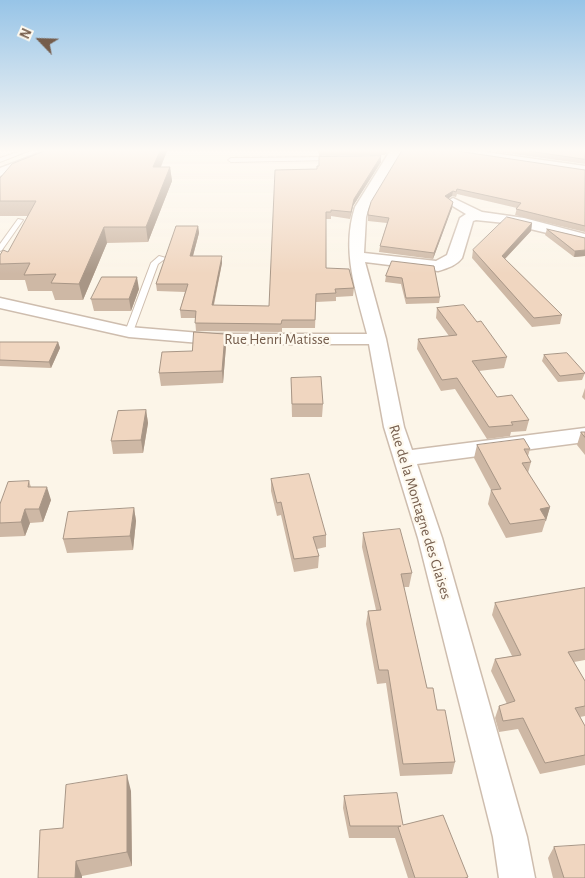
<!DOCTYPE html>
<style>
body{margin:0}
#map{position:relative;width:585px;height:878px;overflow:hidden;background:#fcf5e8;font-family:"Alegreya Sans",sans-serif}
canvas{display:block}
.north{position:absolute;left:15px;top:15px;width:50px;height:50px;-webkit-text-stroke:4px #fef9ee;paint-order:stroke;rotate:294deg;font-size:14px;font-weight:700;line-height:20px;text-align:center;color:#755d4c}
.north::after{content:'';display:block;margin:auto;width:18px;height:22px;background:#755d4c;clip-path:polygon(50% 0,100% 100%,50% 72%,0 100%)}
</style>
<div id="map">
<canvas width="585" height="878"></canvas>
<div class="north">N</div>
</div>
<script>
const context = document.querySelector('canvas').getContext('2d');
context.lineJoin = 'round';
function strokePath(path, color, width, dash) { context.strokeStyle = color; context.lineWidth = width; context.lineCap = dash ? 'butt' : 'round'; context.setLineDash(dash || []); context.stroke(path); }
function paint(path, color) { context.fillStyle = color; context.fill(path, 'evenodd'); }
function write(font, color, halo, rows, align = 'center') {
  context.font = font + ' "Alegreya Sans",sans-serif'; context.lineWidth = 4.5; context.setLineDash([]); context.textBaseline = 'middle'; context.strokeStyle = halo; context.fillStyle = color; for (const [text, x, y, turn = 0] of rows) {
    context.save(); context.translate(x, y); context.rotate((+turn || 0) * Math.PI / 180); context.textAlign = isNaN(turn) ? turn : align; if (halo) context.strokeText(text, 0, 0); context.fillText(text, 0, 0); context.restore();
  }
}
const service = new Path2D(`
 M20,151H28L0,162V158Z
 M330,157L332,158V160L231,162L228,160L231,158Z
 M18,219L23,220L2,250L0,251V244Z
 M159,256L166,258L158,264L133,332L129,334H126L125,332L151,263Z`);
const minor = new Path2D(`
 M45,151H61L59,153L0,176V168Z
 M390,151H402L369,207L366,217L364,253L436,261L447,255L460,218L466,214L446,202L453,198L482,212L524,218L585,234V242L505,223L476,220L473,221L462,258C457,265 446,269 438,271L365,262L386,339L404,427L412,450L585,428V442L417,464L442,538L527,837L535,878H499L493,837L418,538L384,427L369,344H212L129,337L0,308V298L129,327L212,334H367C356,291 341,251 355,207Z
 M448,151H478L585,166V174L454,154Z`);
strokePath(service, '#cebdae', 2);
strokePath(minor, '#cebdae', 3);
paint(service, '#fff');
paint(minor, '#fff');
paint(new Path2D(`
 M167,151L161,167H170L172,181L148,242L107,243L83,300H55L52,291H28L25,280H0V255L8,252L28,216H0V178Z
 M318,151H388L385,155L319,156Z
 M402,151L585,170V232L515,215L517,208L457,194L456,197L452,196L448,199L452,208L433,259L379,252L380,246L387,223L368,221V212Z
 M492,151H585V164Z
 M381,156V162L353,206L350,219L331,216V219H326V268L354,288L353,296L336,297V301L316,302L315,328H282V332L196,331L195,318H181L180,310L185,292L157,291L156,284L198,226L199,233L193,256L222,263L214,305L269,306L317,169Z
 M532,223L531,231L505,259L562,315L560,324L532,327L472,258L473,250Z
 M547,229L585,238V256L574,257L545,235Z
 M392,261L440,297L439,303L406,304L401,284L385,282L386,276Z
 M139,289L131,311H94L91,299Z
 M437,308L477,322L507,357L504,368L479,371L497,397L529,420L526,431L511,432L510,436L487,439L455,389L441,391L417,349L418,339L449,336L436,318Z
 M0,342H58L60,348L51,368L0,366Z
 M226,346L223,383L161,386L159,373L192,351Z
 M544,355L585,373L582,380L558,382L542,361Z
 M291,378L323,404L322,417H292Z
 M585,388V400L582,397Z
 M146,410L148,423L143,453L113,454L111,441Z
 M581,432H585V455L577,445Z
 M477,445L530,449L528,456L531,462L528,473L550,507L542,532L506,538L488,504L491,490L474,458Z
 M271,479L326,535V547L317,549L319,556L318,568L294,572L281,515L277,516L271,491Z
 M29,481L31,487L51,500L43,522L30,523L25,536L0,537V504Z
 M134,508L136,521L133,550L67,553L63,539Z
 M363,533L412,573L409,587H404L427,688L437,710L455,762L452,774L400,776L386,683L377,684L366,624L368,611L376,610L362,547Z
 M585,588V660L574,662L585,681V716L580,717L585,726V765L540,774L518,729L499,732L495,718L499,706L507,704L491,671L495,659L512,656L492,615L495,603Z
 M131,791L132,866L82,876L38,878L63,828Z
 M344,796L403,825L468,877V878H408L395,838H349L343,808Z
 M554,847L585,878H553L548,858Z`), '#ceb8a5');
paint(new Path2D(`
 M160,151H167L155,181L153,167Z
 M381,156V162L353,206L350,219L351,212L354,199Z
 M170,167L172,181L148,242L146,227Z
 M453,191L452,196L444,201L445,196Z
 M453,202L452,208L433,259L434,253Z
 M532,223L531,231L500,264L502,256Z
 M198,226L199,233L191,263L190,256Z
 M104,227L107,243L83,300L79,284Z
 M585,250V256L574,257L575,251Z
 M222,256V263L212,312V305Z
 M137,277L139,289L131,311L129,299Z
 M225,334L226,346L223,383L222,371Z
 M58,342L60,348L51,368L49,362Z
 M146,410L148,423L143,453L141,440Z
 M47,487L51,500L43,522L39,509Z
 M550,507L546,521H545L546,519L540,509Z
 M134,508L136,521L133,550L130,536Z
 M25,509L30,523L25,536L21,522Z
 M127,775L131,791L132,866L127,852Z
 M76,861L82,876V878H75Z`), '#a89686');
const building = new Path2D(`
 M45,151H160L153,167H170L146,227H104L79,284L51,283L56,274L24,275L30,263L0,264V255L3,250L8,252L36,201H0V178L12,164Z
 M402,151H457L585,170V226L516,209L521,203L457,189L456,192L453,191L445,196L453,202L434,253L380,246L389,218L368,215V212L371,202Z
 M529,151H585V159Z
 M381,156L354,199L351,212L331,210V212H326V268L349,269L354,288L335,289L336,293L316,294L315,320H282L281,324L195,323L196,311L180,310L188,284H156L176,226H198L190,256H222L212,305L269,306L275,170L317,169V166H319V157Z
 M507,217L532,223L502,256L562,315L534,318L473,250Z
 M547,229L585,238V250L575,251Z
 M392,261L434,266L440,297L406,298L402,278L386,276Z
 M102,277H137L129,299H91Z
 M464,305L477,322L481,321L507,357L472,361L497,397L512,395L529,420L511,422L513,425L489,427L457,378L442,380L418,339L457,335L437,308Z
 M194,332L225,334L222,371L159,373L162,352L192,351Z
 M0,342H58L49,362L0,360Z
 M567,353L585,373L560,376L544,355Z
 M321,377L323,404H292L291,378Z
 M146,410L141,440L111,441L118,411Z
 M581,432H585V437Z
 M524,439L530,449H524L531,462L522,463L550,507L540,509L546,519L510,524L491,490L501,489L477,445Z
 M309,474L326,535L313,537L319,556L294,559L281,502L277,503L271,479Z
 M29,481L28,487H47L39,509H25L21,522L0,523V504L8,482Z
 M134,508L130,536L63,539L68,512Z
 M400,529L412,573L401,574L427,688H433L437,710H445L455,762L403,764L388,670H379L368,611L381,610L363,533Z
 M585,588V649L568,652L585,681V706L575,708L585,726V755L545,763L523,718L503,721L499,706L515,701L495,659L521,655L495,603Z
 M127,775V852L76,861L75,878H38L40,830L63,828L66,785Z
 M397,793L403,825L443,815L468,877L465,878H415L398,827L401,826H350L344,796Z
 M585,845V878H564L554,847Z`);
paint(building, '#f0d6c0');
strokePath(building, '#a89686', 1);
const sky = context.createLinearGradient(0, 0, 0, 274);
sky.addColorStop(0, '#97c4e7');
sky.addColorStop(0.55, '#fefaf5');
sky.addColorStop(1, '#fefaf500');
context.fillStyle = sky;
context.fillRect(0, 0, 585, 274);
write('15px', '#755d4c', '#fef9ee', [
 ["Rue Henri Matisse",277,339],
 ["Rue de la Montagne des Glaises",420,512,73]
]);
</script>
